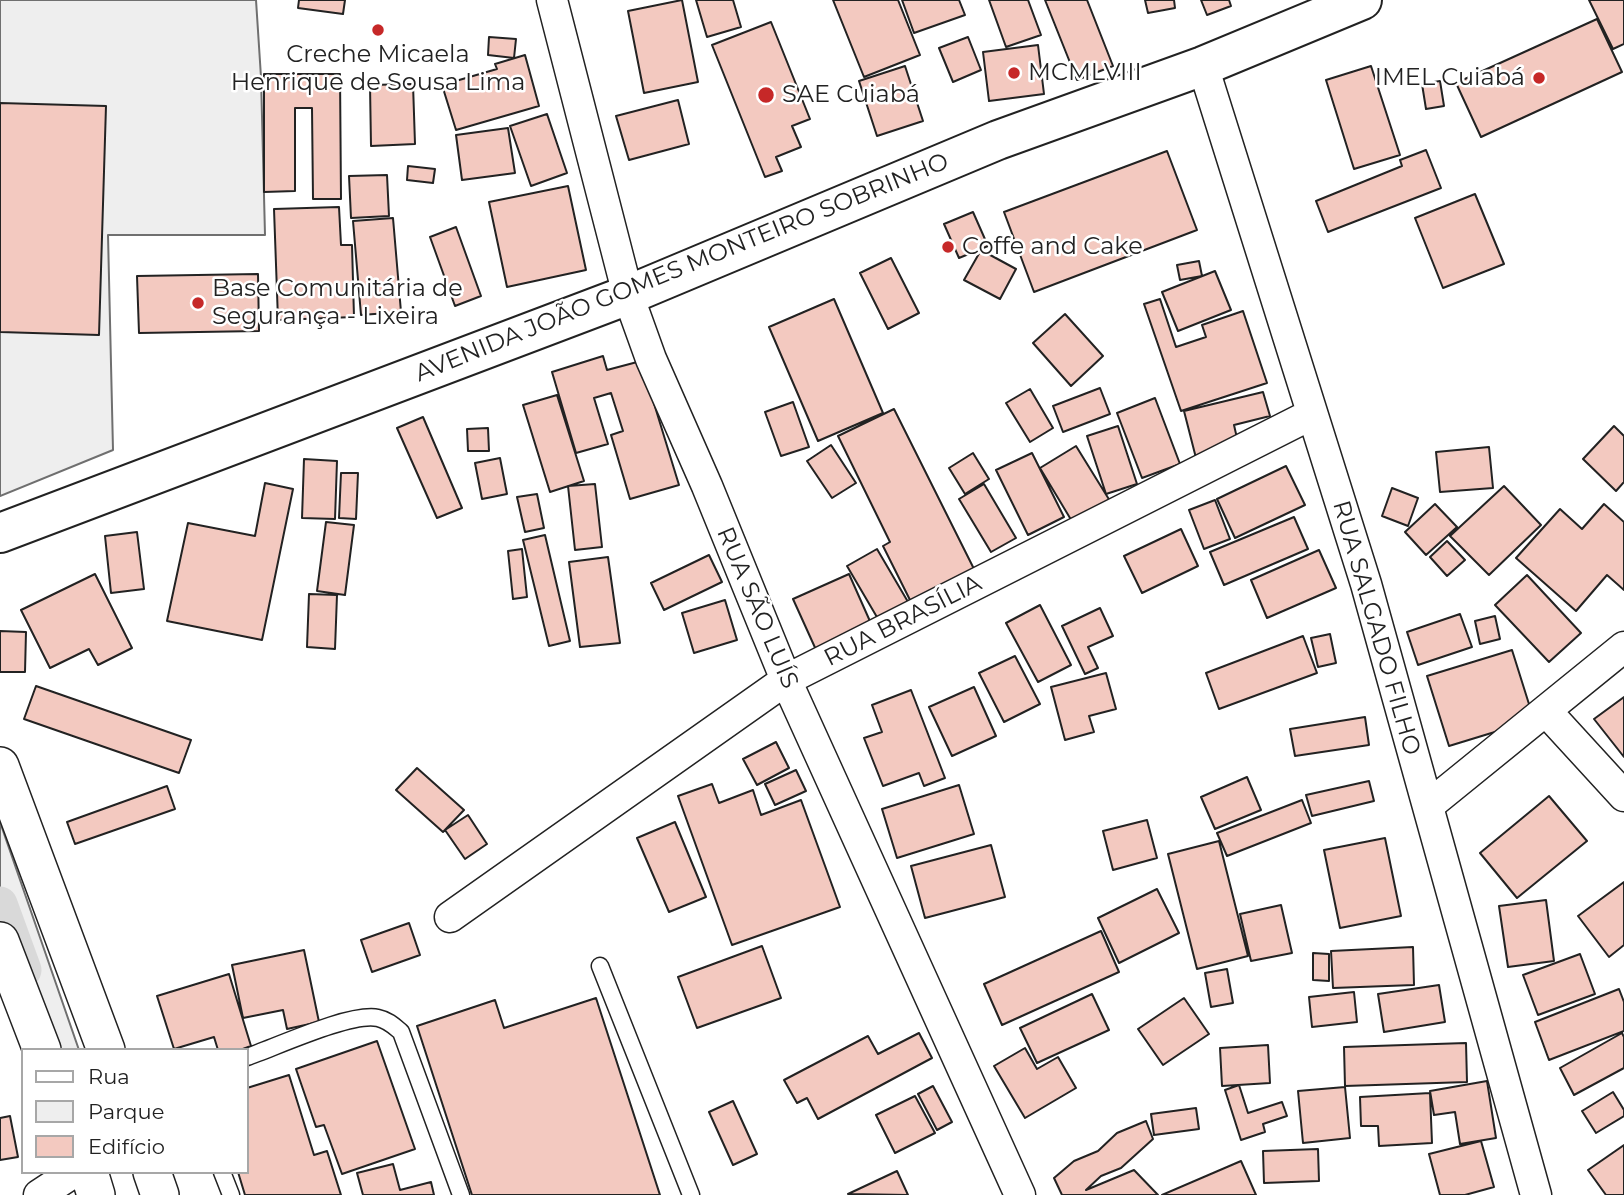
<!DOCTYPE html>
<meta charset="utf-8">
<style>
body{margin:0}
#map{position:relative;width:1624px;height:1195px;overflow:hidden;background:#fff;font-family:Montserrat,sans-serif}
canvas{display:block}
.legend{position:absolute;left:21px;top:1048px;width:228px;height:126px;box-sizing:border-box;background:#fff;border:2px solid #a7a7a7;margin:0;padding:9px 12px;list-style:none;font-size:21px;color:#222}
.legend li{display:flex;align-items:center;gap:14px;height:35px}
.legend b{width:35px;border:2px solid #a7a7a7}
</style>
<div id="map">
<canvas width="1624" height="1195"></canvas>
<ul class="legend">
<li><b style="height:9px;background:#fff"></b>Rua</li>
<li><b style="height:19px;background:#eee"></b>Parque</li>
<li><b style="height:19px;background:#f3c9c0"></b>Edifício</li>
</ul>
</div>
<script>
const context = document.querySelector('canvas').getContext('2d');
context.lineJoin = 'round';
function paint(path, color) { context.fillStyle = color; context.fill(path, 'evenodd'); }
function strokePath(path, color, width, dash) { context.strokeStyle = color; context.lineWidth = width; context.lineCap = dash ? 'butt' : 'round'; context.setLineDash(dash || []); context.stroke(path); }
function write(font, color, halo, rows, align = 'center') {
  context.font = font + ' Montserrat,sans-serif'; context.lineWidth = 5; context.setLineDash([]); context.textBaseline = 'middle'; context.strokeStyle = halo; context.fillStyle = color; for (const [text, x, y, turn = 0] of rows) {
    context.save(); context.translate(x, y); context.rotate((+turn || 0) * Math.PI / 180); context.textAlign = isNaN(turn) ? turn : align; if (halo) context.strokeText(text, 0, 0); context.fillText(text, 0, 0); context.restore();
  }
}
const green = new Path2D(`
 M0,0H256L261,77L265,235H108L113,450L0,496Z
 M0,822L79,1050H48L0,936Z`);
paint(green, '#eee');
strokePath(green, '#6f6f6f', 2);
strokePath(new Path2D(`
 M0,904L24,970`), '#d9d9d9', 35);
const building = new Path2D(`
 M299,0H345L343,14L298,8Z
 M682,0L698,82L644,93L628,11Z
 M696,0H733L741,27L707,37Z
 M833,0H898L920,55L864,77Z
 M902,0H959L965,15L914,33Z
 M989,0H1028L1041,35L1006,47Z
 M1045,0H1087L1113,66L1077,80Z
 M1145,0H1174L1175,8L1148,13Z
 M1201,0H1229L1231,6L1207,15Z
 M1589,0H1624V44L1613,49Z
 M1597,19L1622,72L1481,137L1456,83Z
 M771,22L810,119L792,126L801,147L776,157L782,171L765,177L712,45Z
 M489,37L516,39L514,58L488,55Z
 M968,37L981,70L953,82L939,48Z
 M1038,45L1044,94L989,101L983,52Z
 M525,55L539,106L456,130L442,85L497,69L495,64Z
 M905,66L923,121L877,136L859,81Z
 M1371,66L1400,155L1354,169L1326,80Z
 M264,74H340L341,199H313L312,108H295V191L264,192Z
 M1440,81L1444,106L1426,109L1422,84Z
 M413,84L415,144L371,146L370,85Z
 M678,100L689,144L629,160L616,116Z
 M0,103L106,106L99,335L0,332Z
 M547,114L567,173L531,186L510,126Z
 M508,128L515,173L462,180L456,135Z
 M1426,150L1441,188L1328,232L1316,201L1402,166L1400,160Z
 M1167,151L1197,230L1034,292L1004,212Z
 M408,166L435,169L433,183L407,180Z
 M387,175L389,216L351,218L349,176Z
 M568,186L586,270L507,287L489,202Z
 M1475,194L1504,264L1443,288L1415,218Z
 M339,207L341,245H352L354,317L278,320L274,209Z
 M973,212L988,246L959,258L944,224Z
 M393,218L401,312L361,315L353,221Z
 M456,227L481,296L455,306L430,237Z
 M981,250L1016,269L1000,299L964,280Z
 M891,258L919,313L888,329L860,273Z
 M1199,261L1202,276L1180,280L1177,265Z
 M1215,271L1231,310L1178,331L1162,292Z
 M258,274L259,331L139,333L137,276Z
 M834,299L883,413L818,441L769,327Z
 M1160,299L1176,347L1206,337L1202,325L1243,311L1267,383L1181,411L1144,304Z
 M1065,314L1103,356L1071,386L1033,343Z
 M603,356L607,370L641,361L679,485L630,499L611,435L623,431L611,393L594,398L608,444L576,453L552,372Z
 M1100,388L1110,414L1063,432L1053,406Z
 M1030,389L1053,428L1030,442L1006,403Z
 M1263,392L1270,416L1234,425L1239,447L1196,458L1184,411Z
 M557,395L584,481L550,492L523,405Z
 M1155,398L1180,464L1142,478L1117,413Z
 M793,402L809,447L781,456L765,412Z
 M894,409L975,571L911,602L883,546L890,542L838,436Z
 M423,417L462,508L437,518L397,428Z
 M1118,426L1137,484L1106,494L1087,436Z
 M1614,426L1624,436V482L1616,491L1583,459Z
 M488,428L489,451H468L467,429Z
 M831,445L856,483L832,498L807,461Z
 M1076,446L1110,501L1073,523L1040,468Z
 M1489,447L1493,488L1440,492L1436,452Z
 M973,453L989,479L965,494L949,468Z
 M1032,453L1064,517L1028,535L996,470Z
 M500,458L507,494L482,499L475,463Z
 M304,459L337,461L335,519L302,518Z
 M1286,466L1305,505L1235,538L1217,499Z
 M341,473H358L356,519L339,518Z
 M265,483L293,489L262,640L167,621L188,523L255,536Z
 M595,484L602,547L575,550L568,486Z
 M984,484L1016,538L991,552L959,499Z
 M1504,486L1541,525L1489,575L1450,536Z
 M1392,488L1418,498L1408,526L1382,516Z
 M537,494L544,528L525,532L517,497Z
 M1215,500L1230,539L1204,549L1189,510Z
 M1435,504L1457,527L1426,555L1405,532Z
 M1604,504L1624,522V590L1607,575L1576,611L1516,558L1560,509L1582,529Z
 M1294,517L1308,549L1224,585L1210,552Z
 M326,522L354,525L345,595L317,591Z
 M1181,529L1198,566L1142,593L1124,556Z
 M137,532L144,589L111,593L105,536Z
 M545,535L570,641L549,646L523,540Z
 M1447,541L1465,560L1447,576L1430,557Z
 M522,549L527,597L513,599L508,551Z
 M877,549L911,607L881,624L847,566Z
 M1319,550L1336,588L1267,618L1251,580Z
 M709,555L722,582L664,610L651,583Z
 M608,557L620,643L580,647L569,562Z
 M95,574L132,648L98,665L89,649L50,668L21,610Z
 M849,574L873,628L817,652L793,599Z
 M1527,575L1581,633L1549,662L1495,605Z
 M309,594L337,595L335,649L307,647Z
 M725,600L737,640L694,653L682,613Z
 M1040,605L1071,665L1038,682L1006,623Z
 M1100,608L1113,636L1088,647L1098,668L1085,674L1062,626Z
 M1460,614L1472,647L1418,665L1407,632Z
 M1495,616L1500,639L1480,644L1475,621Z
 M0,631L26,632L25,672H0Z
 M1330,634L1336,663L1318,667L1311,638Z
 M1303,636L1317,673L1219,709L1206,673Z
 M1512,650L1534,720L1449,746L1427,676Z
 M1015,656L1040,704L1004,722L979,673Z
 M1106,673L1116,709L1089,716L1094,732L1065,740L1051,687Z
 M36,686L191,740L179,773L24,719Z
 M974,687L996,736L952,756L929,707Z
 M911,690L945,778L924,786L919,773L883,786L864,738L882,732L872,705Z
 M1624,697V757L1594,719Z
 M1365,717L1369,745L1295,756L1290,729Z
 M776,742L789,768L757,785L743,759Z
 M417,768L464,810L443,832L396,790Z
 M796,770L806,791L775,805L765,784Z
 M1247,777L1261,810L1215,829L1201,797Z
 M1369,781L1374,801L1312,816L1306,795Z
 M712,784L719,803L753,790L761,815L801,800L840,907L732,945L678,796Z
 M959,785L974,834L897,858L882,809Z
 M167,786L175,809L75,844L67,822Z
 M1549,796L1587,841L1517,898L1480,853Z
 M1302,800L1311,823L1227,856L1217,833Z
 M468,815L487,844L465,859L445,830Z
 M1147,820L1157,858L1113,870L1103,831Z
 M675,822L706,897L669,912L637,838Z
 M1385,838L1401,916L1340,928L1324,850Z
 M1219,841L1248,956L1197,969L1168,854Z
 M991,845L1005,897L925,918L911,866Z
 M1624,882V945L1609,957L1578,916Z
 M1157,889L1179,933L1119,963L1098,918Z
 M1546,900L1554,961L1508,967L1499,906Z
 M1281,905L1292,953L1251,961L1240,914Z
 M409,923L420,955L372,972L361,940Z
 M1101,931L1119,972L1002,1025L984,984Z
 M762,946L781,998L697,1028L678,977Z
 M1413,947L1414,985L1333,988L1331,951Z
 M304,950L319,1022L287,1029L283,1010L243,1018L232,965Z
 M1313,953L1329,954V981L1313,980Z
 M1580,954L1595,994L1538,1015L1523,975Z
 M1227,969L1233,1003L1211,1007L1205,973Z
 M229,974L251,1046L240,1050H218L214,1037L174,1049L157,996Z
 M1439,985L1445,1022L1384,1032L1378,994Z
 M1619,989L1624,1002V1031L1549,1060L1535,1022Z
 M1354,992L1357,1022L1312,1027L1309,997Z
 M1092,994L1109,1030L1037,1063L1020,1028Z
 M596,998L660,1195H472L417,1026L495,1000L504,1028Z
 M1184,998L1209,1034L1163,1065L1138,1029Z
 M919,1033L932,1058L818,1119L807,1098L797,1103L784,1080L868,1036L878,1054Z
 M1622,1033L1624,1037V1068L1574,1095L1560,1068Z
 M377,1041L415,1149L342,1174L324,1125L316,1127L296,1069Z
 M1466,1043L1467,1082L1345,1086L1344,1047Z
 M1268,1045L1270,1083L1222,1086L1220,1048Z
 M1025,1048L1037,1069L1058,1057L1076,1088L1025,1118L994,1066Z
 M289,1075L314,1155L327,1151L341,1195H245L238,1172H247V1088Z
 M1487,1081L1496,1138L1460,1144L1455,1112L1434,1115L1430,1091Z
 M1239,1085L1248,1113L1282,1102L1287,1116L1263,1124L1265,1132L1241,1140L1225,1090Z
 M933,1086L952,1122L937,1130L918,1094Z
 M1345,1087L1350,1138L1303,1143L1298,1091Z
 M1613,1092L1624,1110V1116L1596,1133L1582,1111Z
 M1430,1093L1432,1143L1379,1146L1378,1126H1361L1360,1097Z
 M915,1096L935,1133L895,1153L876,1115Z
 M733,1101L757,1154L733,1165L709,1112Z
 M1196,1108L1199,1129L1154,1135L1151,1114Z
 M10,1116L18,1157L0,1160V1118Z
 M1146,1121L1153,1139L1121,1168L1101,1176L1086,1190L1134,1170L1158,1195H1062L1054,1178L1074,1161L1098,1151L1117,1133Z
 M1481,1141L1494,1187L1465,1195H1440L1429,1154Z
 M1624,1145V1195H1606L1588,1170Z
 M1318,1149L1319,1181L1264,1183L1263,1151Z
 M1241,1161L1256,1195H1162Z
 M393,1164L400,1190L431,1182L434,1195H363L357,1173Z
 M897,1171L908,1195L848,1194Z`);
paint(building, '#f3c9c0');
strokePath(building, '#222', 2);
const service = new Path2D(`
 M600,966L691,1195
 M247,1057C276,1047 351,1012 378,1018C388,1020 394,1026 401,1032L461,1195
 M222,1172L231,1195`);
const minor = new Path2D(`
 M552,0L628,295L651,359L707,486L786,680L1020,1195
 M1203,66L1366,584L1536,1195
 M1547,712L1624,796
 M1428,806L1624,647
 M450,917L786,680L1312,414
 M39,1195L74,1172`);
const tertiary = new Path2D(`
 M0,766L106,1050
 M0,941L42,1050
 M89,1172L96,1195
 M152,1172L160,1195`);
const secondary = new Path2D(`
 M0,533L628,295L998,140L1203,66L1362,0`);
strokePath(service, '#222', 19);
strokePath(minor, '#222', 33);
strokePath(tertiary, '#222', 40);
strokePath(secondary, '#222', 42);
strokePath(service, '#fff', 16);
strokePath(minor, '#fff', 30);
strokePath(tertiary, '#fff', 37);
strokePath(secondary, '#fff', 38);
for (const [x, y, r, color] of [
 [378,30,7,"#c62828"],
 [1014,73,7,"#c62828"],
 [1539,78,7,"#c62828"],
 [766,95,9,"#c62828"],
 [948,247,7,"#c62828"],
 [198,303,7,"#c62828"]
]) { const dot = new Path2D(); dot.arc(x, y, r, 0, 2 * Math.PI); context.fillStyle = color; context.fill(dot); strokePath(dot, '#fff', 2.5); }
write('24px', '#222', '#fff', [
 ["Creche Micaela",378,55,"center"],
 ["Henrique de Sousa Lima",378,83,"center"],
 ["MCMLVIII",1028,73],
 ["IMEL Cuiabá",1525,78,"right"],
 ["SAE Cuiabá",782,95],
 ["Coffe and Cake",962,247],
 ["Base Comunitária de",212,289],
 ["Segurança - Lixeira",212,317]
], 'left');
write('24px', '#222', '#fff', [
 ["AVENIDA JOÃO GOMES MONTEIRO SOBRINHO",682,268,-22],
 ["RUA SÃO LUÍS",757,608,67],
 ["RUA BRASÍLIA",903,621,-27],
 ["RUA SALGADO FILHO",1376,628,74]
]);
</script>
